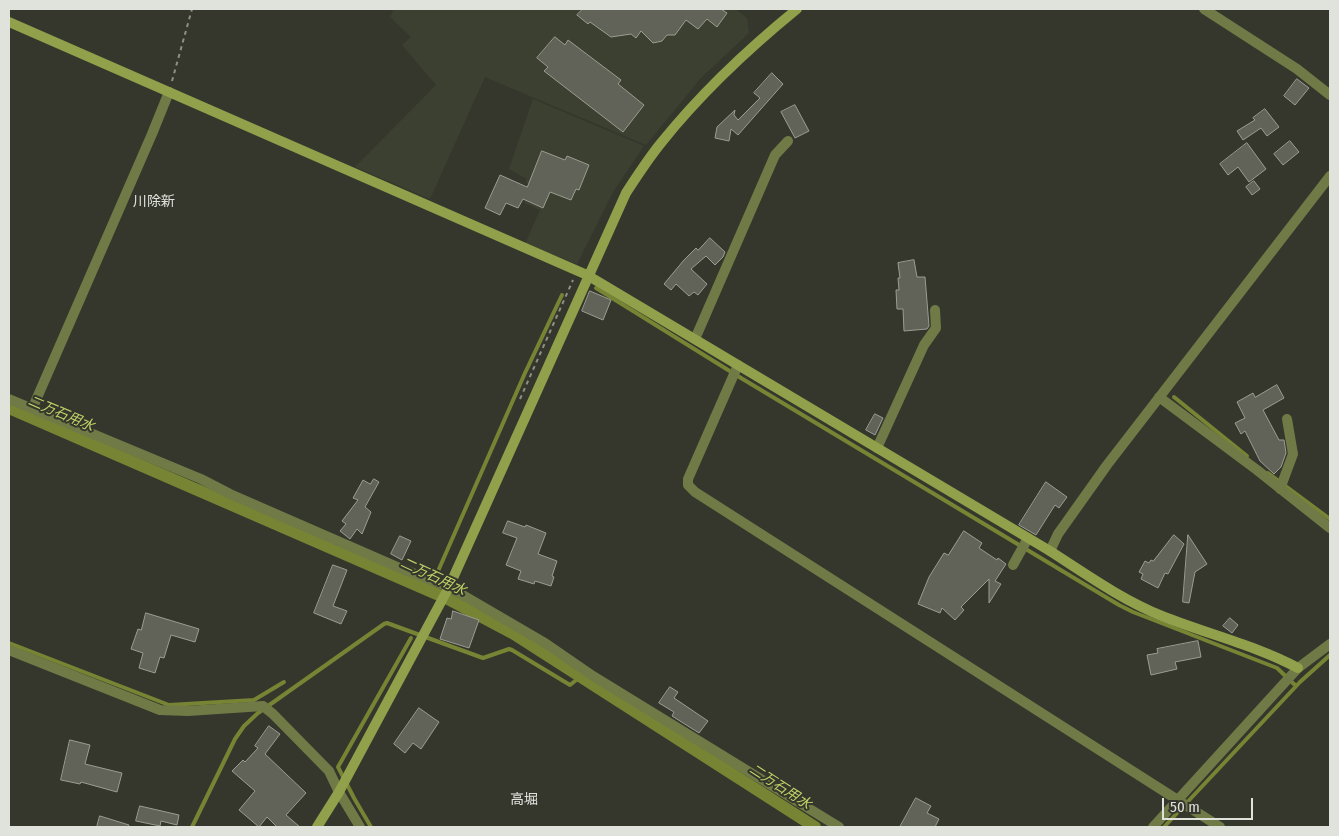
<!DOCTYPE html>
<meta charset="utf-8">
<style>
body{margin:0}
#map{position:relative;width:1339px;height:836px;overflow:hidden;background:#35372d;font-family:"Fira Sans Condensed",sans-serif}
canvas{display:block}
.frame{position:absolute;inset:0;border:10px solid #e0e2dc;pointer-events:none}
.scale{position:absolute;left:1162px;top:798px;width:91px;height:22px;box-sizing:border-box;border:2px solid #e0e2dc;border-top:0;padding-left:6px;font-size:15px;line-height:18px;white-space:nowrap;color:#e0e2dc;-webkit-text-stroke:4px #35372d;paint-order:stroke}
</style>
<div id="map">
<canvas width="1339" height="836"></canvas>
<div class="frame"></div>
<div class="scale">50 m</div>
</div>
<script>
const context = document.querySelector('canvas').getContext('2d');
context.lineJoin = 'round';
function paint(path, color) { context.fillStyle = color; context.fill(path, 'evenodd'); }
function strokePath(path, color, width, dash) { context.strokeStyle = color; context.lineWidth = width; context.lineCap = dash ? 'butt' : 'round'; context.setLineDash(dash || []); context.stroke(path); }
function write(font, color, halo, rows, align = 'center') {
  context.font = font + ' "Fira Sans Condensed","Noto Sans JP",sans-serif'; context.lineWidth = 4; context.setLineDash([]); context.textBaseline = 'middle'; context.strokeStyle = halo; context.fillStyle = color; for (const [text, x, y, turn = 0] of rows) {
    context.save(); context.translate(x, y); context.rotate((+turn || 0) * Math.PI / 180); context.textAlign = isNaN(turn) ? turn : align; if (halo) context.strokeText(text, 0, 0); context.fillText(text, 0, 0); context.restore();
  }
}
paint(new Path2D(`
 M394,9H735L747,18L749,33L701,78L646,145L485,77L430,199L355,167L436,85L402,45L411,37L390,17Z
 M533,99L644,146L613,192L577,264L525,244L540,210L524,203L532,186L525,182L527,179L509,169Z`), '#3c4030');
strokePath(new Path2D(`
 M596,288L741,378L1119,605L1133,612L1277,668L1296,686
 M1174,397L1247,456
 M1268,473L1330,519
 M435,578L525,373L562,295
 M9,643L169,705L254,700L284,682
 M192,827L235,739L244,726L258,713L384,624L387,623L483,658L509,649L512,650L570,685L580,677
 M371,827L354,798L338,767L411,638
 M1164,827L1300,682L1330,655`), '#778434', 4);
strokePath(new Path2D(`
 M9,408L448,599L514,634L815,827`), '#778434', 12);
const building = new Path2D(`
 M583,9H721L727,13L717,27L707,19L698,29L686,20L675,35H667L662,41L653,43L641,31L636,38L631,34L611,37L590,22L588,24L577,15Z
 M555,37L565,45L568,40L621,80L618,84L644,105L623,132L544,71L548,67L537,58Z
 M772,73L783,84L738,135L731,129L729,141L715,138L717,127L735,110L734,115L738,120L760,98L754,93Z
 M1297,79L1309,88L1295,105L1284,96Z
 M795,105L809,131L795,138L781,112Z
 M1265,109L1279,127L1267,136L1261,128L1243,140L1237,131L1255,120L1253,118Z
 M1290,141L1299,152L1283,165L1274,154Z
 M1247,143L1266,169L1249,182L1238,167L1228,175L1220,164Z
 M542,151L565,160L567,156L589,165L579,190L576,189L571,200L550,192L543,208L523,199L518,208L506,203L500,215L485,208L500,175L527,187Z
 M1254,181L1260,189L1252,195L1246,187Z
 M710,238L725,252L723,257L715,265L706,256L691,269L707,284L698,295L694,292L689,296L676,284L671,290L664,284L684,260L696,248L698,250Z
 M914,260L917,277H925L929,326L927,329L904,331L903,309H897L896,290H899L898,278H900L898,263Z
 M590,291L611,300L603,320L582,311Z
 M1277,385L1284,398L1263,410L1279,440H1284L1286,453L1281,467L1274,474L1260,461L1245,431L1241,434L1235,423L1245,418L1237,402L1253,393L1255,397Z
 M875,414L883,418L875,435L866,430Z
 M374,479L379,482L365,507L371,512L362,534L357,529L350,539L340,531L346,524L342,521L358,500L353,498L363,480L370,484Z
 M1046,482L1067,497L1059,508L1055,505L1036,535L1019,525Z
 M508,521L525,527L526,525L546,533L538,554L557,561L552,576L554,577L551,586L535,581L534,584L518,579L521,571L506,565L517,538L503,533Z
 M964,531L982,543L979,548L997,560L998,558L1006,564L995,581L1001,584L989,603V579L961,607L964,610L955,620L942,608L940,613L918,604L929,577L944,553L948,555Z
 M1174,535L1184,544L1168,574L1165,573L1158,588L1141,579L1143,574L1139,572L1145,561L1149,563L1151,560L1153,561Z
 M1188,535L1207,564L1195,572L1189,603L1183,602Z
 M400,536L411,541L402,560L391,554Z
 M333,565L347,570L333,606L347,611L341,624L314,613Z
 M453,611L479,620L469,648L440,639L447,618L451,619Z
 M146,613L199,629L195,642L171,635L164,658L160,657L155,673L139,668L143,653L131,649L138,629L141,630Z
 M1230,618L1238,625L1232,633L1223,626Z
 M1198,641L1201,657L1175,662L1177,669L1151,675L1147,655L1158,653L1157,649Z
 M670,687L678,692L674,698L708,721L699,733L672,716L674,712L659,703Z
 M419,708L439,722L421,749L413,743L405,753L394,744Z
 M269,726L280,734L265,754L306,793L286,815L300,827H277L267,817L259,827L239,810L255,791L232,771L243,760L245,762L258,748L255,746Z
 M70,740L90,745L85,764L122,773L117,792L81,782L80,784L61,780Z
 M916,798L931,806L927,813L939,819L935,827H900Z
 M140,806L179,815L177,825L161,821L160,826L136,821Z
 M100,816L129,825L128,827H97Z`);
paint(building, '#616359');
strokePath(building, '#9b9d92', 1);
strokePath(new Path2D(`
 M172,81L192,9
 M520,399L573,280`), '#8e9088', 2, [4, 4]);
strokePath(new Path2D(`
 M1204,9L1297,69L1330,95
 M695,339L775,155L788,141
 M738,365L688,479V485L695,492L1220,827
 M1159,397L1257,470L1330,528
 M9,399L201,479L230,494L402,569L449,587L545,643L593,676L839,827
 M33,407L152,134L169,92
 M877,448L924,345L936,328L935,310
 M1280,489L1293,454L1287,419
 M1050,551L1058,534L1107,465L1330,176
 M1013,565L1028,538
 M9,650L160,710L188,711L263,706L273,714L329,771L339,792L360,827
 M1153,827L1298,668L1330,644`), '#707a46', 10);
strokePath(new Path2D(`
 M9,22L587,275L1050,551C1086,574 1122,600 1162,616C1207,634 1255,645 1298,668
 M317,827L339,792L449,587L626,193C637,176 648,159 661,143C701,93 748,49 797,9`), '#91a04a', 10);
write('14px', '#e0e2dc', '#35372d', [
 ["川除新",154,202],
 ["高堀",524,800]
]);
write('italic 14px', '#c1d367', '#35372d', [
 ["二万石用水",61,414,23],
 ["二万石用水",433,577,25],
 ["二万石用水",780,787,33]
]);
</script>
